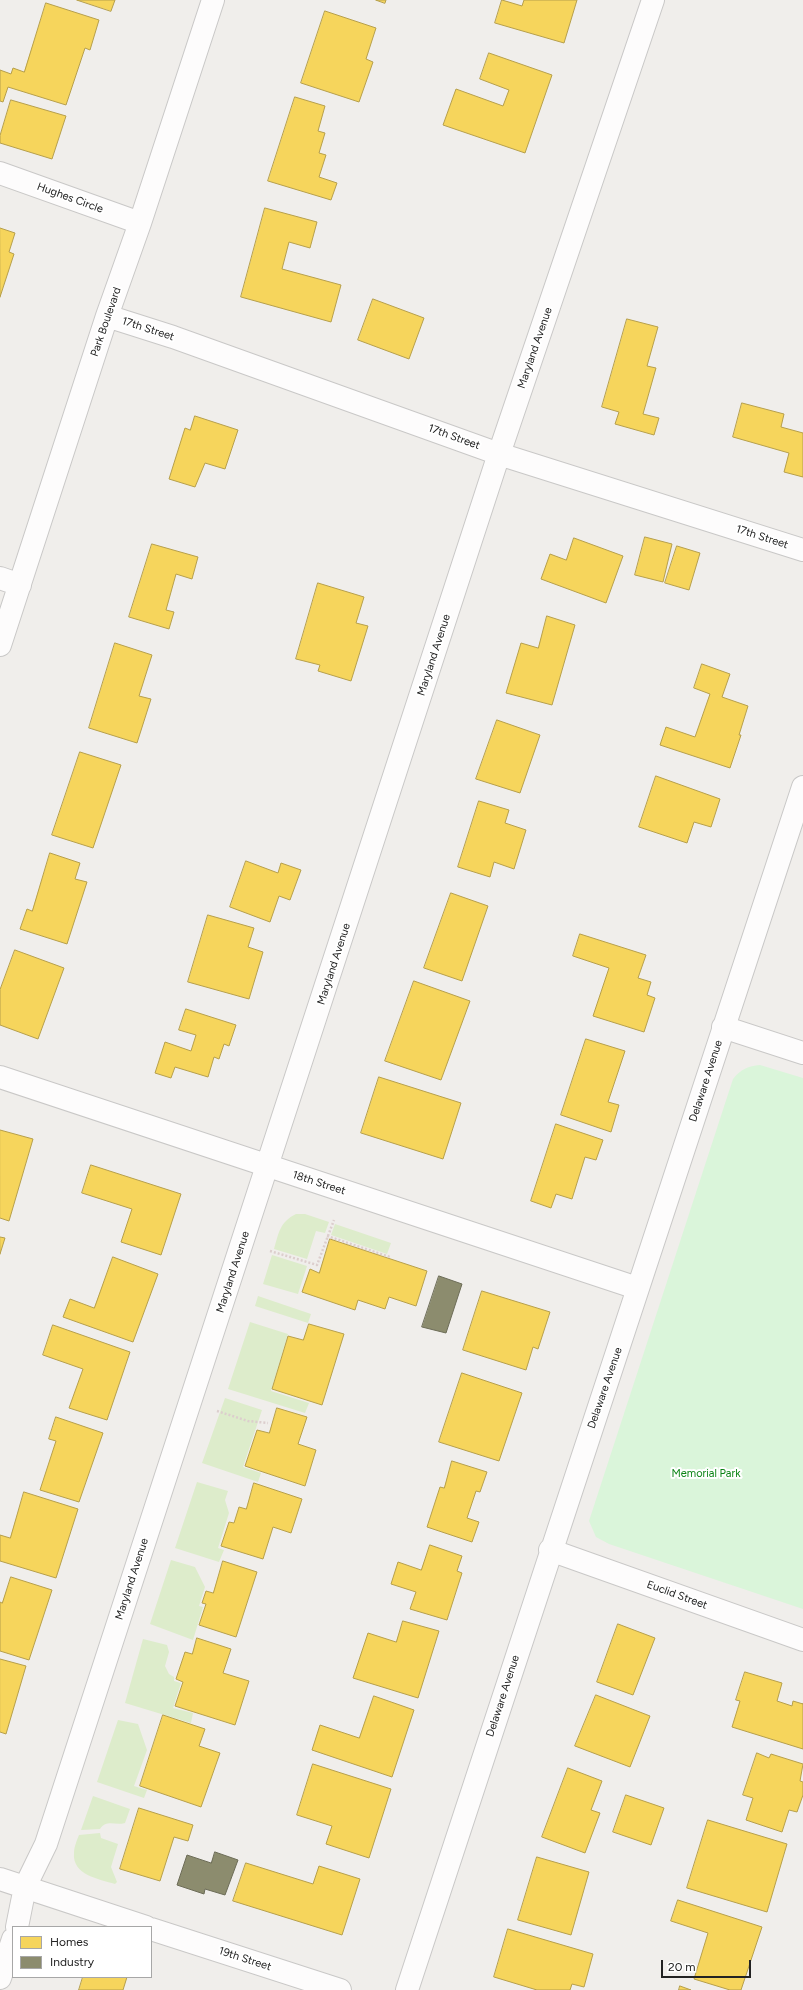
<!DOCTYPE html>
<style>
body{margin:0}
#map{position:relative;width:803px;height:1990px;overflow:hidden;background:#f0eeeb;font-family:Figtree,sans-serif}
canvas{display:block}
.legend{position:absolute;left:12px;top:1926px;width:140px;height:52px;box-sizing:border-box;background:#fff;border:1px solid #a7a7a7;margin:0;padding:5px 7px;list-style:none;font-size:12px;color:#222}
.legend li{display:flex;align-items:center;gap:8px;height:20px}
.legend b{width:20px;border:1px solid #a7a7a7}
.scale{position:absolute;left:661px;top:1960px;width:90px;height:18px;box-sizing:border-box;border:2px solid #222;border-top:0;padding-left:5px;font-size:12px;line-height:14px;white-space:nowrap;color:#222;-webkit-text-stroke:3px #fff;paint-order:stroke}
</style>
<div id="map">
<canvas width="803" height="1990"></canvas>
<ul class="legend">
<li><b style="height:11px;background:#f6d55c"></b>Homes</li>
<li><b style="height:11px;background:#8c8c6e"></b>Industry</li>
</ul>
<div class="scale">20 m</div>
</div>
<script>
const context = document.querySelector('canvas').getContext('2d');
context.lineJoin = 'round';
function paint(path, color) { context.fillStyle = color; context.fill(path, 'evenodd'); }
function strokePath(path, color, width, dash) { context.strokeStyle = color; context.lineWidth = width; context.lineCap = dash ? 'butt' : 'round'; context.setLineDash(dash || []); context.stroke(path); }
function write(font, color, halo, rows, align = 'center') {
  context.font = font + ' Figtree,sans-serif'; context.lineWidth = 4; context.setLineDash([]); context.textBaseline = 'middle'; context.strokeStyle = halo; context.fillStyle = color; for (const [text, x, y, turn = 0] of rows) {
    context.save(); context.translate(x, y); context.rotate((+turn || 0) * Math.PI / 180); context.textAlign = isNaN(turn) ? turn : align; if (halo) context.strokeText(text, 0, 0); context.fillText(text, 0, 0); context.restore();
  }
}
paint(new Path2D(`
 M296,1214H305L329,1222L325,1233L316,1231L307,1259L274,1249C279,1232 280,1222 296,1214Z
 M335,1224L391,1243L387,1254L331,1235Z
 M272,1255L307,1266L298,1294L263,1284Z
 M258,1296L311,1314L308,1323L255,1306Z
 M250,1322L288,1334L271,1391L309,1403L305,1413L228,1389Z
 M225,1398L262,1410L243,1467L261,1473L258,1482L202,1463Z
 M197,1482L228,1491L225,1500L229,1513L218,1548L224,1550L219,1562L175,1548Z
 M171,1560L195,1567L205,1587L199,1606L203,1607L193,1640L150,1624Z
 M143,1639L167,1645L169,1652L165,1666L169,1674L174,1677V1681L181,1683L173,1708L193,1713L191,1723L125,1703Z
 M118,1720L138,1724L147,1750L134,1786L147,1790L144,1798L97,1782Z
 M93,1796L130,1809L125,1823C115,1826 107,1819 100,1829L81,1830Z
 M100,1833L101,1838L118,1844L111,1867L117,1882L115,1884C99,1879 72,1875 74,1853C74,1847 77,1840 79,1835Z`), '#ddeccb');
paint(new Path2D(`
 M760,1065L803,1078V1609L609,1544L596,1537L589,1521L733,1079C741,1069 748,1066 760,1065Z`), '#daf5da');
const homes = new Path2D(`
 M77,0H115L111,11Z
 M376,0H386L385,3Z
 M502,0L522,6L524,0H577L564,43L495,23Z
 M46,3L99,20L90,50L85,48L66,105L8,87L3,102L0,101V70L11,74L13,68L24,72Z
 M325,11L376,28L366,59L373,62L359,102L301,83Z
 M489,53L552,75L525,153L443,125L456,89L503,106L509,90L480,79Z
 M295,97L325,106L318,131L325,133L319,153L326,155L319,177L337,183L331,200L268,181Z
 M11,100L66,116L52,159L0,143V136Z
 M265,208L317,222L310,248L289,242L282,269L341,285L331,322L241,297Z
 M0,228L15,233L9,252L14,254L0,297Z
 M373,299L424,318L409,359L358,340Z
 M627,319L658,327L647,366L656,368L643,414L659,418L654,435L615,424L619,412L602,407Z
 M742,403L784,414L781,427L803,433V477L784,472L789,453L733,437Z
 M195,416L238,430L225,469L205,463L195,487L169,479L185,428L190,430Z
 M645,537L672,544L663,582L635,575Z
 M574,538L623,556L606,603L541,579L550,554L566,560Z
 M152,544L198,557L192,579L176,574L166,610L174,612L169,629L129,617Z
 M677,546L700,553L689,590L665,583Z
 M318,583L364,597L356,623L368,626L351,681L318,671L320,665L296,659Z
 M547,616L575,625L552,705L506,693L521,643L538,648Z
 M115,643L152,655L139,696L151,699L137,743L89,728Z
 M702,664L730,674L722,697L748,706L739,735H741L730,768L660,745L666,727L695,737L710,694L694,688Z
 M497,720L540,735L520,793L476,779Z
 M80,752L121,765L93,848L52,835Z
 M656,776L720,799L711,827L694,822L687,843L639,827Z
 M479,801L509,810L505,823L526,830L514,869L494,862L490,877L458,867Z
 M50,853L80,863L75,879L87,882L67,944L20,929L27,909L32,911Z
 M246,861L278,873L281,863L301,870L290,900L279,896L270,922L230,907Z
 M451,893L488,906L462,981L424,968Z
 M208,915L254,928L248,947L263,952L249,999L188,982Z
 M580,934L646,955L638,978L651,982L647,995L655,998L644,1032L593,1016L609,968L573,956Z
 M15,950L64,968L38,1039L0,1025V990Z
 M414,981L470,1001L441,1080L385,1061Z
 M186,1009L236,1025L229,1046L224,1044L219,1059L214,1057L208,1077L175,1067L171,1078L155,1073L165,1042L191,1051L196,1035L179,1030Z
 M586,1039L625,1051L608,1102L619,1105L611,1132L561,1115Z
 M379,1077L461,1103L443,1159L361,1133Z
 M556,1124L603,1140L596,1160L585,1157L572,1199L556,1194L551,1208L531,1201Z
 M0,1130L33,1139L9,1221L0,1218Z
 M91,1165L181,1194L161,1255L121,1242L132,1209L82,1193Z
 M0,1237L5,1238L0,1254Z
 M330,1239L427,1271L416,1306L389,1297L385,1309L358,1300L355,1310L302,1292L310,1269L319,1273Z
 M113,1257L158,1274L133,1342L63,1317L70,1299L94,1308Z
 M482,1291L550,1312L538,1349L533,1347L526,1370L463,1350Z
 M309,1324L344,1334L322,1405L272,1389L288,1336L303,1340Z
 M53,1325L130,1352L107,1420L69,1408L83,1369L43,1355Z
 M462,1373L522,1393L499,1461L439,1442Z
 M277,1408L307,1417L298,1444L316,1450L305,1486L245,1466L257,1430L269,1433Z
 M56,1417L103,1433L79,1502L40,1490L56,1441L49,1439Z
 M452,1461L487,1472L480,1492L476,1491L467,1518L479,1522L472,1542L427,1527L440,1487L444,1488Z
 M254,1483L302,1499L291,1533L273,1527L263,1559L221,1546L229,1522L234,1523L239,1507L246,1509Z
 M24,1492L78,1509L56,1578L0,1561V1535L10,1538Z
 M430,1545L462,1556L457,1571L462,1573L447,1620L410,1609L416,1592L391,1584L398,1562L421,1570Z
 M223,1561L257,1572L236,1637L199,1625L206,1604L202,1603L206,1591L213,1593Z
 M11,1577L52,1590L29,1660L0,1651V1602L2,1603Z
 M403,1621L439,1631L418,1698L353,1678L368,1633L396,1642Z
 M618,1624L655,1638L633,1695L597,1682Z
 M197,1638L231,1649L223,1673L249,1681L235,1725L175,1706L183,1682L176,1679L185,1652L192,1654Z
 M0,1659L26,1666L6,1734L0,1732Z
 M745,1672L782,1683L777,1701L792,1706L793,1701L803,1704V1703V1749L732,1727L740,1701L736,1700Z
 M596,1695L650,1716L630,1767L575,1746Z
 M374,1696L414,1710L392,1777L312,1750L320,1725L359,1738Z
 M163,1715L205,1729L199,1746L220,1753L201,1807L140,1786Z
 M757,1753L769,1758L771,1754L803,1764L800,1781L803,1782V1795L797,1812L789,1810L782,1832L746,1820L753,1798L743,1795Z
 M313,1764L391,1789L369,1858L326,1844L332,1826L297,1815Z
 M568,1768L602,1781L591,1810L600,1813L585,1853L542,1837Z
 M626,1795L664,1808L651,1845L613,1832Z
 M139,1808L193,1825L188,1841L174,1837L160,1881L120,1869Z
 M708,1820L787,1844L767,1912L687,1888Z
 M537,1857L589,1872L571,1935L518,1920Z
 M246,1863L313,1884L319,1866L360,1879L342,1935L233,1901Z
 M678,1900L762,1927L741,1990H730L694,1979L708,1933L671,1921Z
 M508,1929L593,1954L584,1987L572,1984L570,1990H537L494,1977Z
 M83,1977H127L123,1990H79Z
 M680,1986L691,1990H679Z`);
paint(homes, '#f6d55c');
strokePath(homes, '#b69f4b', 1);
const industry = new Path2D(`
 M439,1276L462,1284L446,1333L422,1327Z
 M215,1852L238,1860L225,1895L205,1889L204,1894L177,1885L187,1855L211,1863Z`);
paint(industry, '#8c8c6e');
strokePath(industry, '#6c6c57', 1);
const minor = new Path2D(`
 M0,173L140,223
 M107,316L173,337L499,454L803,550
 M0,578L20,585
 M0,645L107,316L140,223L213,0
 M723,1027L803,1053
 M0,1077L637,1288
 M550,1550L803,1640
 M0,1879L146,1927
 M17,1927L25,1887L46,1844L499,454L653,0
 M151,1929L340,1990
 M0,1978L13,1939
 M407,1990L803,787`);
strokePath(minor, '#c9c8c7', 24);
strokePath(new Path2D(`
 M327,1236L390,1257
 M270,1251L317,1265L334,1220
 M217,1411L248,1421L268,1423`), '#dccecd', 2.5, [2, 2]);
strokePath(minor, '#fdfcfc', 22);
write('11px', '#222', '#fff', [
 ["Hughes Circle",70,198,20],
 ["Park Boulevard",106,322,-71],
 ["17th Street",148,329,18],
 ["Maryland Avenue",535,348,-71],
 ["17th Street",454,437,20],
 ["17th Street",762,537,18],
 ["Maryland Avenue",434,655,-72],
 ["Maryland Avenue",334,964,-72],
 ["Delaware Avenue",706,1081,-72],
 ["18th Street",319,1183,18],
 ["Maryland Avenue",233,1272,-72],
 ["Delaware Avenue",605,1388,-71],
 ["Maryland Avenue",132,1579,-72],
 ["Euclid Street",677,1595,20],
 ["Delaware Avenue",503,1696,-72],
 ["19th Street",245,1959,18]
]);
write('11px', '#0c8416', '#fff', [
 ["Memorial Park",706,1474]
]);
</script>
